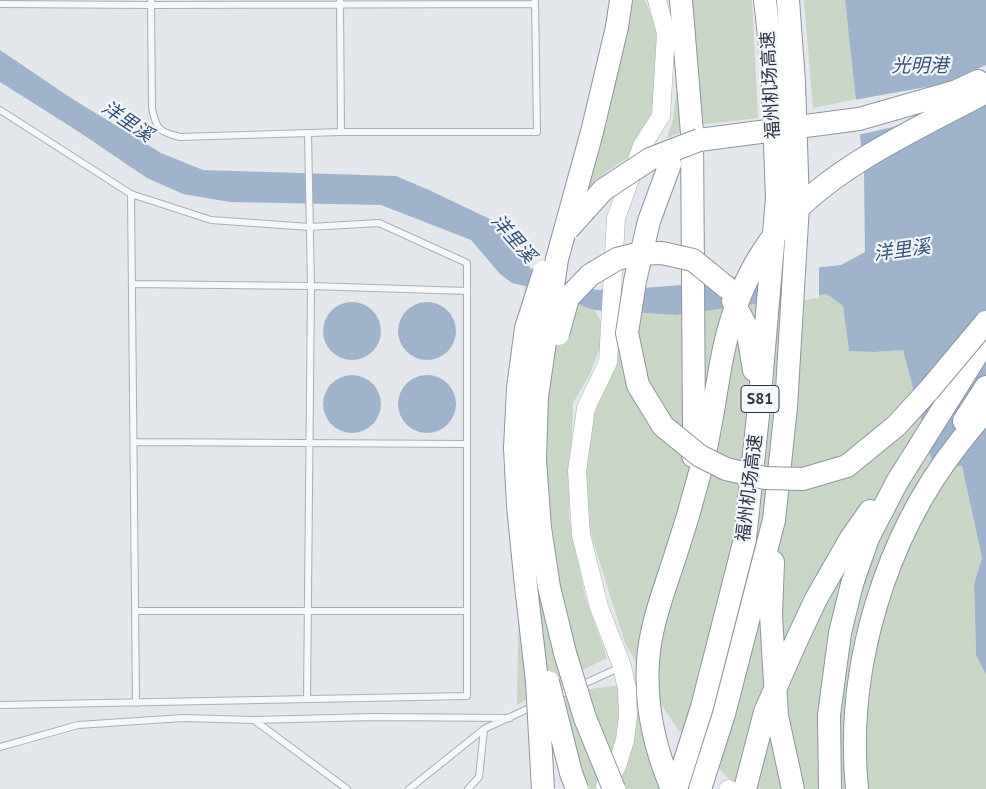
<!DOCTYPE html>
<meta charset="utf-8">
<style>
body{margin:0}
canvas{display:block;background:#e4e7ec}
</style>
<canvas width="986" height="789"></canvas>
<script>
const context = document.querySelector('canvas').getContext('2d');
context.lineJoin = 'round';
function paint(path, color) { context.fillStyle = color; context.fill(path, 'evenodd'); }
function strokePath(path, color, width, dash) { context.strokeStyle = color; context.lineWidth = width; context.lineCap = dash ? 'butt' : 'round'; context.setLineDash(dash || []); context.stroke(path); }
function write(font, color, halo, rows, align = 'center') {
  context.font = font + ' "PT Sans","Noto Sans SC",sans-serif'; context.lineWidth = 4.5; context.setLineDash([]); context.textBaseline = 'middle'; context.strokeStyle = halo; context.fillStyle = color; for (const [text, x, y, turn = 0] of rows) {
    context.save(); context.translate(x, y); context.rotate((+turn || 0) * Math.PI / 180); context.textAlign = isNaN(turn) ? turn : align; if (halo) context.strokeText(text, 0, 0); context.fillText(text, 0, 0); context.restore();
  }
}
paint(new Path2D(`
 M629,0H645L656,28L658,68L654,118L638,151L606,172L581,199Z
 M683,0H752L758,118L698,125L667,138L673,119L685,24Z
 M804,0H845L857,99L813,108Z
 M525,286L594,310L601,321L600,347L590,374L573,403L569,517L585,596L607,658L535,694L517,705Z
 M827,294L843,306L849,351L874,352L903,350L933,465L962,466L982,558L974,584L976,655L986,675V789H740L679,731L653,692L625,643L588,525L584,442L619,312L676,315Z
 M622,685L626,696L668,758L698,789H565L566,692Z`), '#c9d6c5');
paint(new Path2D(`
 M845,0H986V675L976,655L974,584L982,558L962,466L933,465L903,350L874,352L849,351L843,306L827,294L676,315L594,310L525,286L512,283L500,274L471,240L381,205L230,202L183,194L147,178L76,130L0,82V50L71,98L161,153L203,170L396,176L429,190L498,223L531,269L538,274L597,290L629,289L695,284L743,275L841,265L865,252L864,172Z
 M323 331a29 29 0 1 1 58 0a29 29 0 1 1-58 0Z
 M398 331a29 29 0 1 1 58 0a29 29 0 1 1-58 0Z
 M398 404a29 29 0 1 1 58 0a29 29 0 1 1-58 0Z
 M323 404a29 29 0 1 1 58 0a29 29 0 1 1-58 0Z`), '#9fb4cc');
paint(new Path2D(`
 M986,65V93L937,117L858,135L854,100L943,84Z
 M819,265V298L757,307L759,271Z`), '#e4e7ec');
const lane = new Path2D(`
 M151,0V5L535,4
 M340,0L341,132
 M0,4L151,5L152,108C156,129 159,132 180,137L341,132H537L535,0
 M0,110L131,194L211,220L310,227L379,223L467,263V696L0,705
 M131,194L136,703
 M132,284L311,286L467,291
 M134,442L467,444
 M135,611H467
 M555,697L621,667
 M307,699L311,286L308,133
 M254,720L374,717L510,718
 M0,747L78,725L183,718L254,720L347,789
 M409,789L484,729L534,706
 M468,789L479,777L484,729`);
const secondary = new Path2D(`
 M605,786L617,766L625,740L628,716L627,689L622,666L599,607L581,535L577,471L586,408L608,362L616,218L642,146L661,116L666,33L657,0
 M728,789H729`);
const highway = new Path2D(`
 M681,0L692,133L694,426L693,456
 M617,27L621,0
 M699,140L859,119L957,91L978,81
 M733,301L747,328L754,370
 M964,421L986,387
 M773,562L771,615L777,716L793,789
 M672,789C655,749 645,707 648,662C650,626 664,591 675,557C684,530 692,503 699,476C715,423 716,365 734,312C745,279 763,247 786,221C835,165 921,127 986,92
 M676,789L702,707L745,539L759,406L777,198L772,63L765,0
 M700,789L724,714L774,520L786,407L798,205L794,82L788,0
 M745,789L765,712L794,646L816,599L851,538L870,511
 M830,789L829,715L840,633L852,584L868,538L897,482L986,340
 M857,789C845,669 885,537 959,443C968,432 976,421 986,411`);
strokePath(lane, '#a9aeb7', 8);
strokePath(secondary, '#a9aeb7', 19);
strokePath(highway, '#8b94a3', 24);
strokePath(lane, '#f7f8fa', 6);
strokePath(secondary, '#fff', 18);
strokePath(highway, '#fff', 22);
const highwayBridge = new Path2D(`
 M670,164L649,221L635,281L627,333L638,385L663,426L700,456L726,469L765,478L803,479L847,466L896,426L929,390L986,322
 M568,229L603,190L650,159L699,140
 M558,334L568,298L590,275L617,259L637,254L662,253L693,260L726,287
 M548,682L571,773L577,789
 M543,789L537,681L526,586L518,506L515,448L518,388L526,328L544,272
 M614,789L585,718L565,653L549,587L540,528L535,460L537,397L557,259L592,132L617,27`);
strokePath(highwayBridge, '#8b94a3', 24, []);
strokePath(highwayBridge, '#fff', 22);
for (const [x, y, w] of [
 [760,399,38]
]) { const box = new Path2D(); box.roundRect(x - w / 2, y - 13.5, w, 27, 4); context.fillStyle = '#f4f6f9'; context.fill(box); strokePath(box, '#2b3445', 1); }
write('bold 16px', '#2b3445', null, [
 ["S81",760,399]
]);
write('18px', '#2b3445', '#f4f6f9', [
 ["福州机场高速",771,85,-93],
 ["福州机场高速",750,488,-83]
]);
write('italic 19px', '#34527a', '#f4f6f9', [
 ["光明港",920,67],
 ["洋里溪",127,122,34],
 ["洋里溪",513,239,49],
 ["洋里溪",902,251,-8]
]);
</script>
